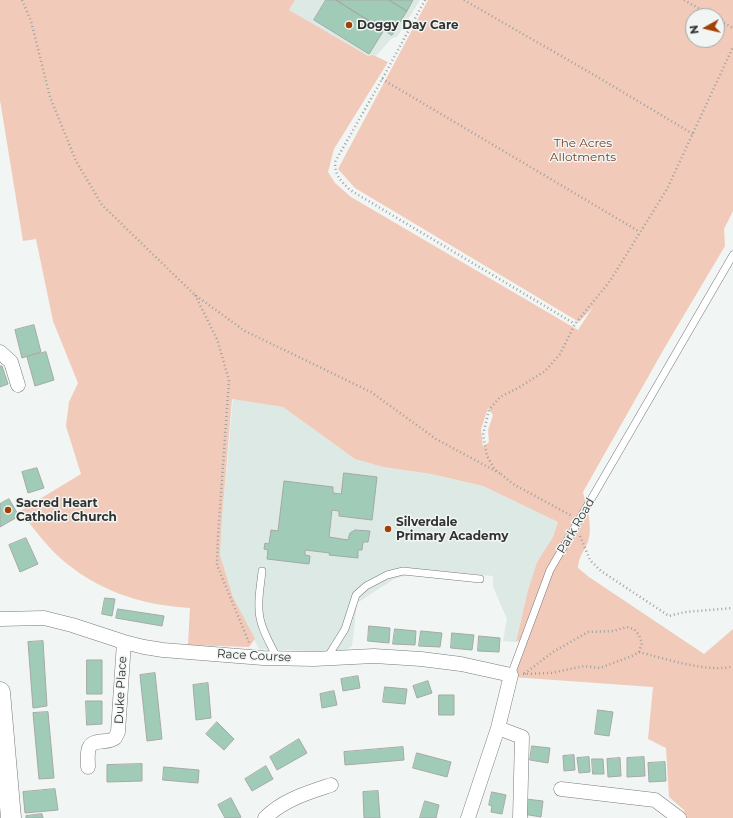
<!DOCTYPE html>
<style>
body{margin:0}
#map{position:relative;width:733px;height:818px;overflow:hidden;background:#f1f5f3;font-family:Montserrat,sans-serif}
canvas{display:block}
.north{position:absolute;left:685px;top:8px;width:40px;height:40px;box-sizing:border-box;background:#f1f5f3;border:1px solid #a4a7a6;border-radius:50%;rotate:262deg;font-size:11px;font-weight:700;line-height:16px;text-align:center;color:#313232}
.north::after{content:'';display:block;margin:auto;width:14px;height:18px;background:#a34005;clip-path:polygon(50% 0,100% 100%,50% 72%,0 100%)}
</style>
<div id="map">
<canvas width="733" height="818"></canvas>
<div class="north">N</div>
</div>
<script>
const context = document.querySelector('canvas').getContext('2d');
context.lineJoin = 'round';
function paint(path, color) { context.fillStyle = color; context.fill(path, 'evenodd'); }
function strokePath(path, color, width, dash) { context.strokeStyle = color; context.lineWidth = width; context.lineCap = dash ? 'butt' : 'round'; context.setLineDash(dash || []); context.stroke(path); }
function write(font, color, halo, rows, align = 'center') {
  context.font = font + ' Montserrat,sans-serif'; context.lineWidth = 3; context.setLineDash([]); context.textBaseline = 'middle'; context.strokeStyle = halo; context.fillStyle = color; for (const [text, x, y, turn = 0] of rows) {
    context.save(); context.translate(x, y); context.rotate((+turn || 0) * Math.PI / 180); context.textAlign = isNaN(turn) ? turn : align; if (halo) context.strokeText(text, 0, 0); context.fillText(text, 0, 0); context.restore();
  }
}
paint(new Path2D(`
 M295,0H420L397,37L392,38L376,56L373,55L369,56L354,49L289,10Z
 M233,399L283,407L355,459L383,467L430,474L483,486L558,522L553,537L537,562L528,590L516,642L503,641L507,619L493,587V576L427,570L394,579L357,603L352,646L343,652L259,649L233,597L220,555L222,519Z`), '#dde9e4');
paint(new Path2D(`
 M0,0H295L289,10L368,56L373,55L388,62L334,149L328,172L335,183L351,197L578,330L593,307L579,322L355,188L338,169L428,0H733V211L724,229L725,246L665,347L583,492C587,509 593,525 588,542C584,551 578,558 578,568L589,577L704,654L733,629V818H686L684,810L669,797L666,748L648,739L653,687L512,677L529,636L516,642L528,590L537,562L553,537L558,522L483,486L431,474L383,467L355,459L283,407L232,399L222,519L220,555L233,597L255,639L249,647L188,645L190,608C140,605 95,590 58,556C44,543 32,526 20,511L81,474L66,426L69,402L78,383L53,321L36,239L23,241L0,100ZM693,16H717V40H693ZM488,408L493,415L488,430L489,442L483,447L481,429Z`), '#f1cab9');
const building = new Path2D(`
 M326,0H336L384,30L369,54L314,20Z
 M336,0H389L407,11L392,35Z
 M389,0H413L407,11Z
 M34,325L41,352L22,358L15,330Z
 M46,352L54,380L35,386L27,357Z
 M0,366H2L8,384L0,387Z
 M37,468L44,488L28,493L22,472Z
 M344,473L377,477L372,520L339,516V511L332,510L329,537L348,540L350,533L355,530L370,531L368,542H363L362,550H358V558L329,555L330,553L305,550V555L310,556L309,564L267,559L268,550L264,549L265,543L269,544L271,530L278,531L284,481L333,487V493L341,494Z
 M9,499L19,516L0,527V504Z
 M26,538L38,564L20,572L9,545Z
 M105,598L115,599L112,616L102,614Z
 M118,609L164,616L162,626L116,618Z
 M369,626L390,628L389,643L368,641Z
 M395,629L416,631L415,645L393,644Z
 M421,631L442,633L440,647L419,646Z
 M452,633L474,635L472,650L451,648Z
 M479,636L500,638L499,652L478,651Z
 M43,641L47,706L33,708L28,642Z
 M87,660H102V694H87Z
 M155,673L162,739L147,741L140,675Z
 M358,676L360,688L343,691L341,679Z
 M428,681L432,693L417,698L413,686Z
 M208,683L211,718L196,720L193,685Z
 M385,687L407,689L405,704L383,702Z
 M334,691L337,705L322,708L320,694Z
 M439,695H454V715H439Z
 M86,701H102V724L87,725Z
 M598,710L613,712L609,736L595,734Z
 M48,712L54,778L39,779L33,713Z
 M217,722L234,739L224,750L206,734Z
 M299,739L307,753L277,770L270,757Z
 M532,746L550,748L548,763L530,760Z
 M403,747L404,760L345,765L344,752Z
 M417,753L451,762L447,777L413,768Z
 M574,755L575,770L564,771L563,756Z
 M589,757L590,772L579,773L577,758Z
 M644,757L645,776L627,777V758Z
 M620,758L621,776L608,777L607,759Z
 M592,759H603L604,774H593Z
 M665,762L666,781L649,782L648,763Z
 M142,764V781L107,782V765Z
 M266,766L273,779L252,791L245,779Z
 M164,767L199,770L198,783L163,780Z
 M55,789L58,810L25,813L23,792Z
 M378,791L380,818H364L363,792Z
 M492,792L506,795L502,814L491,812L492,806L489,805Z
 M231,798L241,817L239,818H225L218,805Z
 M526,799L543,801L541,817L523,814Z
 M425,801L439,805L436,818H420Z
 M42,814L43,818H26V816Z`);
paint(building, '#a0ccb7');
strokePath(building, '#a5a9a7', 1);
const lane = new Path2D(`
 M262,571C261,583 258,596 259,609C259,626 270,643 277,658
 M327,658L345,629L356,595L366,586L387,575L403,571L480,579
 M511,675L550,570L733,255`);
const street = new Path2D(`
 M0,352L11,362L18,385
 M0,619L44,618L72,625L124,642L144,647L163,650L263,658L314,659L374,656L421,659L461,664L511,675L498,728L468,818
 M498,728L522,737L520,818
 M88,767C88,762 87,753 89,748C93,738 108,744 115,738C116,736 117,734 118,732L124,642
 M561,789L655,800L679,818
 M265,818C283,800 307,793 331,785`);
const secondary = new Path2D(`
 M0,692L11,818`);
strokePath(lane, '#777b79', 8);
strokePath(street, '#777b79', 15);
strokePath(secondary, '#777b79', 21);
strokePath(new Path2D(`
 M22,0L31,21L50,97L76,161L102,205L195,295L245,331L371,392L436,439L501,474
 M425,0L385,74L335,162C335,176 341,181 350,190L575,324
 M464,0L601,79L693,134
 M684,0L712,16
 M717,19L733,28
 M382,79L640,232
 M195,295L217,339L229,380L218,536L217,565L250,645
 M497,471L494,468L487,456L483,435L489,410L500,397L518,388L545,371L560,354L575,324L610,281L667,189L733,47
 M501,474L513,484L572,516
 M580,536L590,560L601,571L669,616L685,612L733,608
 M639,652C662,658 712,674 733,666
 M523,674L551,673L584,666L600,668L632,656L639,652L642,643L639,635L634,629L627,627L613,631L588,632L553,652L524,674`), '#9ea09f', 2.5, [1, 3]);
strokePath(lane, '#fff', 7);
strokePath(street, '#fff', 14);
strokePath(secondary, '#fff', 20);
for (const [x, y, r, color] of [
 [349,25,4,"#a34005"],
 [8,510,4,"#a34005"],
 [388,529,4,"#a34005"]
]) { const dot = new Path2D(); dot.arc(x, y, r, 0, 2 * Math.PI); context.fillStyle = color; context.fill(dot); strokePath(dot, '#f1f5f3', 1.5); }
write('bold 12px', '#313232', '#f1f5f3', [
 ["Doggy Day Care",357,25],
 ["Sacred Heart",16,503],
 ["Catholic Church",16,517],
 ["Silverdale",396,522],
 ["Primary Academy",396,536]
], 'left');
write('12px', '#7a422a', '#f1f5f3', [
 ["The Acres",583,143],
 ["Allotments",583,157]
]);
write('12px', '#313232', '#f1f5f3', [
 ["Park Road",576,526,-60],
 ["Race Course",254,656,3],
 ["Duke Place",121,690,-87]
]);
</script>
